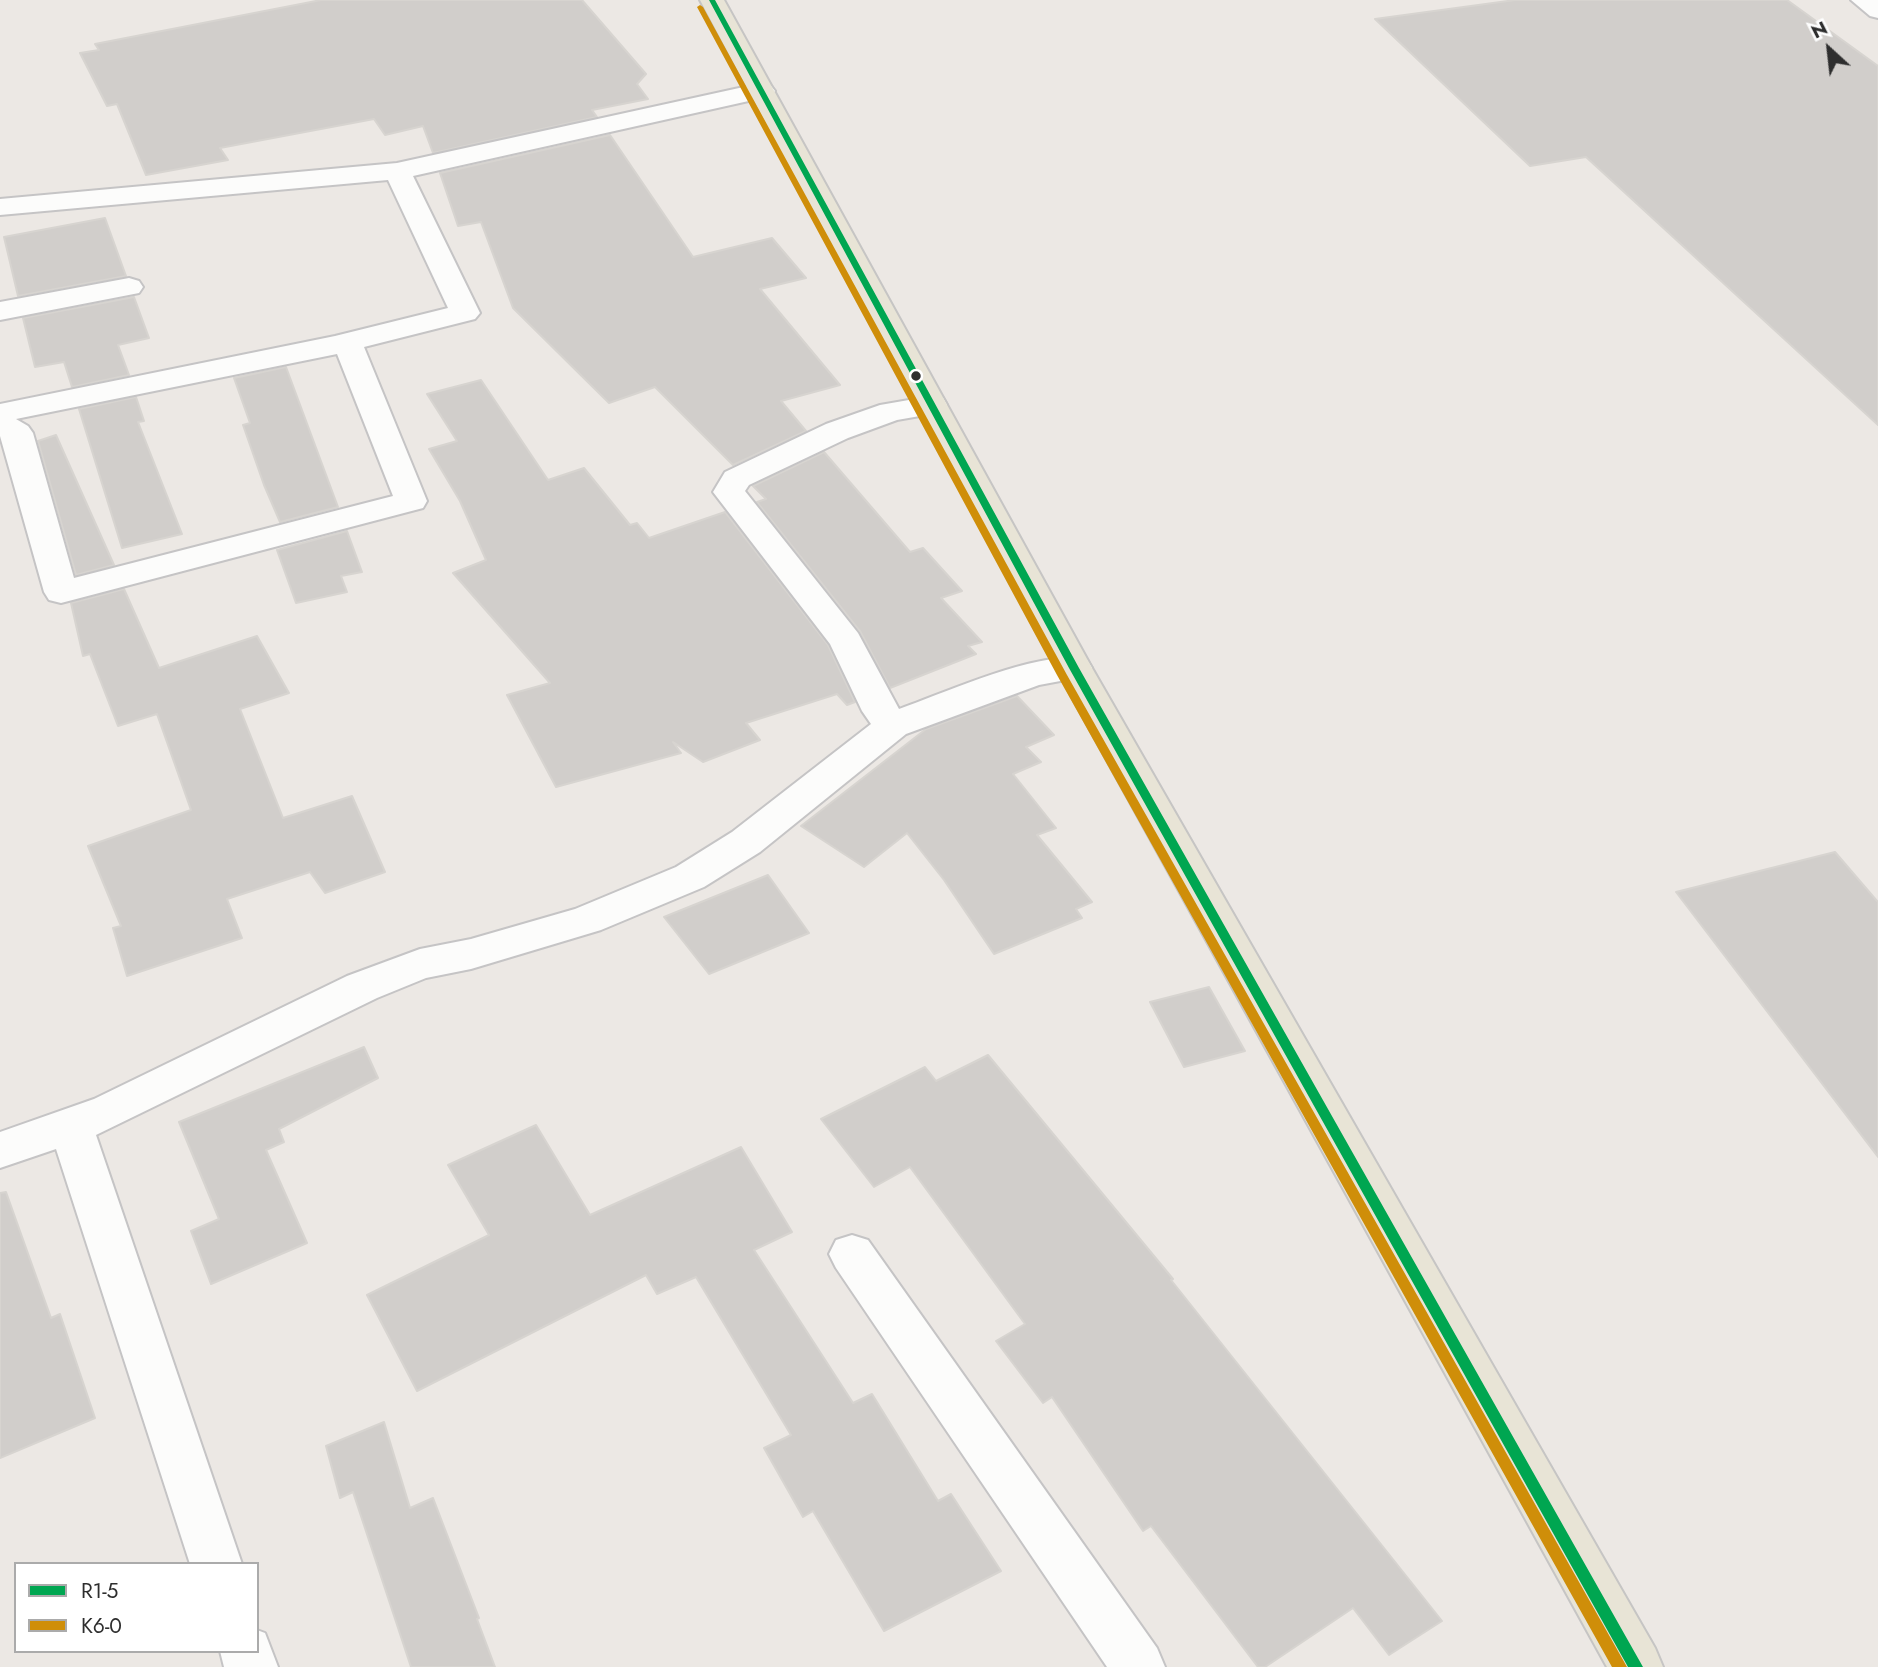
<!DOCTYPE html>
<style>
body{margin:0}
#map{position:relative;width:1878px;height:1667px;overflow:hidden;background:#ece8e4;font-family:Jost,sans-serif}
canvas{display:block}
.legend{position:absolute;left:14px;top:1562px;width:245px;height:91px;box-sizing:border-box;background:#fff;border:2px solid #ababab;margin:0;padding:9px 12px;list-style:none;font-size:21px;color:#2e2e2e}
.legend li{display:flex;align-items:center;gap:14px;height:35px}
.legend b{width:35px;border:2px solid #ababab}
.north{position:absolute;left:1794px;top:14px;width:70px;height:70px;-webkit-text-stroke:5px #fff;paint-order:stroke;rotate:333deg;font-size:19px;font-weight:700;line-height:28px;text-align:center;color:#2e2e2e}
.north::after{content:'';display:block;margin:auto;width:24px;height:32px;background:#2e2e2e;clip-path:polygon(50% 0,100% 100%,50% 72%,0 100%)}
</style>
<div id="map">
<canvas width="1878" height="1667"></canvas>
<ul class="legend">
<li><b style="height:9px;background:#00a651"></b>R1-5</li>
<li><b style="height:9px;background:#cf8e09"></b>K6-0</li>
</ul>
<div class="north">N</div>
</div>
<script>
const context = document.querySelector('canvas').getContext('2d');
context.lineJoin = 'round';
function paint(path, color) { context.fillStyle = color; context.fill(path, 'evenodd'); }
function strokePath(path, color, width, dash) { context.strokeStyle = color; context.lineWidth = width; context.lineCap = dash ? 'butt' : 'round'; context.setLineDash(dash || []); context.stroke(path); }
const building = new Path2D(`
 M321,0H582L646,74L637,84L648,99L592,110L597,117L433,153L423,126L385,135L374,119L220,148L228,160L146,175L117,104L107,106L80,53L99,50L95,44Z
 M1515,0H1787L1878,66V425L1586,157L1530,166L1375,19Z
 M610,135L693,257L772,238L806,278L760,289L840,385L781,401L806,431L733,465L655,387L609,403L513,308L481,222L458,226L440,173Z
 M105,218L126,276L18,296L4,237Z
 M134,297L149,338L118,345L129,375L72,387L64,362L35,367L23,318Z
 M286,367L338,507L280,522L264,485L243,425L250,423L234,378Z
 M481,380L548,480L584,468L630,525L637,523L649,538L725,512L828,645L855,702L847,705L837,694L746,723L760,740L703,762L673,742L681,753L556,787L507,695L550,683L453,573L486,560L460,501L429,449L457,441L427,394Z
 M136,397L144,421L138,422L182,534L122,548L79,409Z
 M56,435L114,565L76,575L38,441Z
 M824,452L910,552L923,548L962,591L941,598L982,642L968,646L976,654L890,688L860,631L757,502L766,499L753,486Z
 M347,531L362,572L341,576L347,592L296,603L277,550Z
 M124,589L159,668L257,636L289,693L240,709L283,818L352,796L385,872L325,893L310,872L227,899L242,938L127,976L113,928L121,926L88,846L191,810L157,714L118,726L90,654L83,656L71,603Z
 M1017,696L1054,735L1026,747L1041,762L1013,774L1056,828L1037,835L1092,902L1076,909L1082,918L994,954L944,880L907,833L864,867L801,826L926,729Z
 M1835,852L1878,902V1157L1676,892Z
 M768,875L809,933L709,974L664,917Z
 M1209,987L1245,1051L1184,1067L1150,1002Z
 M364,1047L378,1078L279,1129L284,1142L266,1150L307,1243L211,1284L191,1231L219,1219L179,1122Z
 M988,1055L1173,1279L1171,1280L1442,1621L1389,1655L1353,1608L1265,1667H1258L1151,1526L1143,1531L1052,1397L1043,1403L996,1341L1025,1324L910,1167L874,1187L821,1119L925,1067L936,1081Z
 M536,1125L590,1215L741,1147L792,1232L754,1250L853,1403L872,1394L938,1501L951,1494L1001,1571L884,1631L813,1511L803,1517L764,1448L791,1435L696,1277L657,1294L646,1275L417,1391L367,1295L489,1235L448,1165Z
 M6,1192L51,1318L60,1314L95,1418L0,1458V1193Z
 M384,1422L410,1508L433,1498L479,1618L477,1619L495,1667H411L353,1492L340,1498L326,1446Z`);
paint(building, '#d1cecb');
strokePath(building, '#d7d4d0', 2);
const minor = new Path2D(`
 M1851,0H1878V18L1870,16Z
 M762,83L771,86L775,91L771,96L413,176L480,313L475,319L364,347L427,501L423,508L61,603L49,600L44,592L0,436V404L335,336L448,308L388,180L0,215V199L397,163ZM337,354L393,496L74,578L33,433L28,426L16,419Z
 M129,278L139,281L143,287L139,293L0,320V302Z
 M932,396L943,398L947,405L943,412L897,420L848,438L749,485L745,491L858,633L899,709C945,693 1041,648 1087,660L1092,668L1087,676L1039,685L906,734L760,852L704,887L601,930L471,969L426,978L377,998L96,1135L242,1564H190L56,1149L0,1168V1132L94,1099L347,976L420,949L471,939L575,909L676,867L732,832L871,724L862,711L830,644L713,492L725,472L826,424L880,405Z
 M852,1235L868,1240L1157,1648L1165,1667H1107L836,1268L829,1254L836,1240Z
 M257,1630L265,1633L278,1667H224L220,1651H257Z`);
const major = new Path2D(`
 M700,0H724L1092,668L1655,1648L1663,1667H1607L1056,668Z`);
strokePath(minor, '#c5c4c5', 4);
strokePath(major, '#c6c5c4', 4);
paint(minor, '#fcfcfb');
paint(major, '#e8e4d6');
paint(new Path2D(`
 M709,0H715L1079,668L1643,1667H1628L1069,668Z`), '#00a651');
paint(new Path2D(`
 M700,5L703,7L1067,675L1627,1667H1612L1057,675L697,7Z`), '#cf8e09');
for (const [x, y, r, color] of [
 [916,376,6,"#2e2e2e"]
]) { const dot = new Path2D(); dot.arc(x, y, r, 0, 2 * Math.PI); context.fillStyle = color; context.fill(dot); strokePath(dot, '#fff', 2.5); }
</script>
